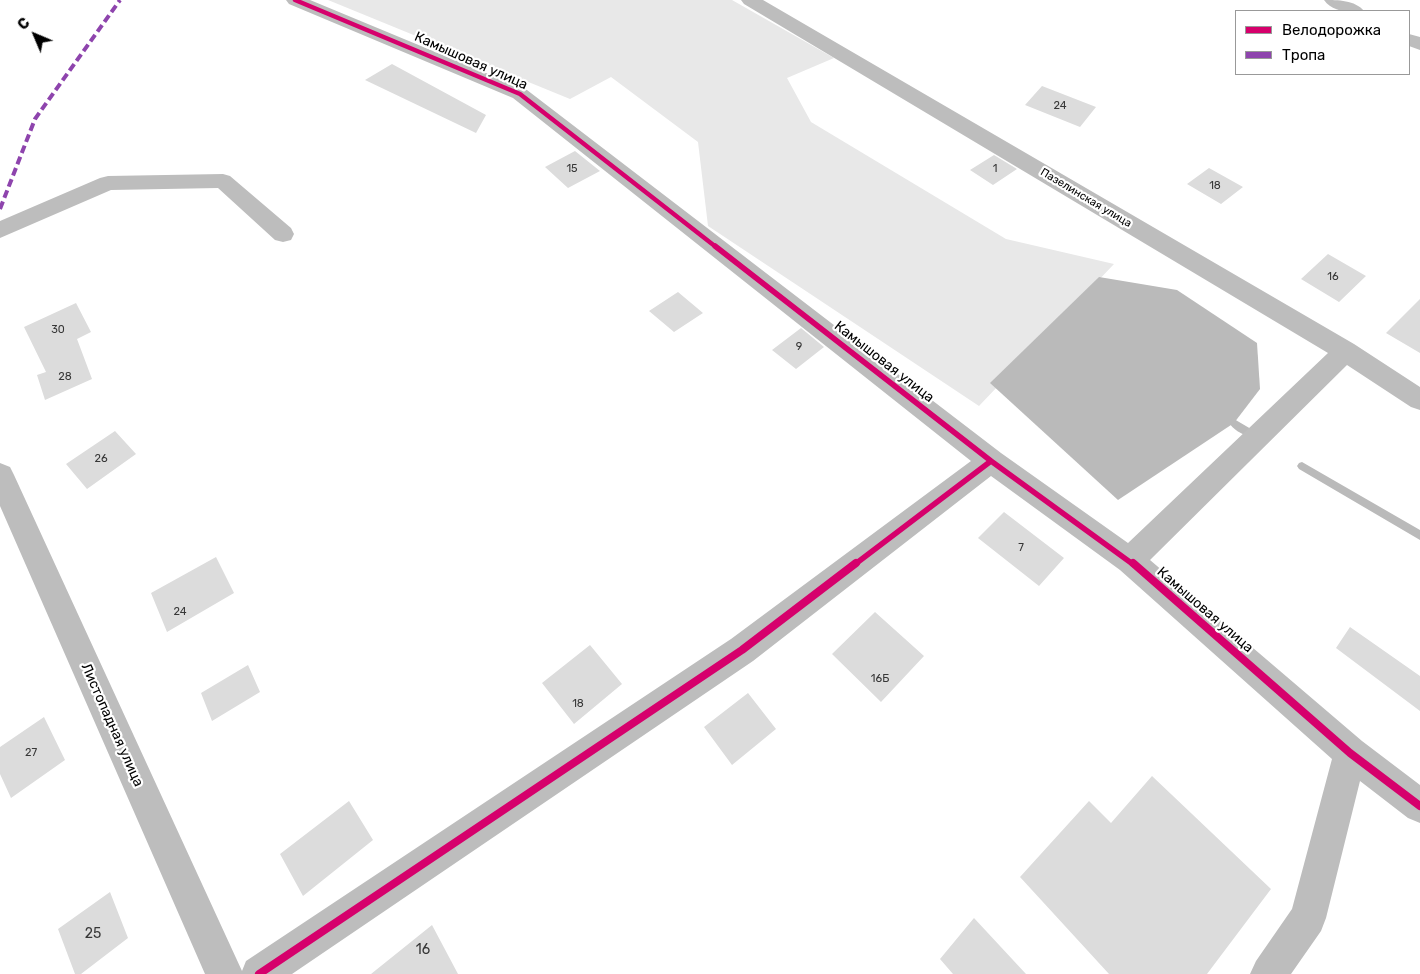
<!DOCTYPE html>
<meta charset="utf-8">
<style>
body{margin:0}
#map{position:relative;width:1420px;height:974px;overflow:hidden;background:#fff;font-family:Rubik,sans-serif}
canvas{display:block}
.legend{position:absolute;left:1235px;top:10px;width:175px;height:65px;box-sizing:border-box;background:#fff;border:1px solid #999;margin:0;padding:6px 9px;list-style:none;font-size:15px;color:#000}
.legend li{display:flex;align-items:center;gap:10px;height:25px}
.legend b{width:25px;border:1px solid #999}
.north{position:absolute;left:10px;top:10px;width:50px;height:50px;-webkit-text-stroke:4px #fff;paint-order:stroke;rotate:315deg;font-size:14px;font-weight:700;line-height:20px;text-align:center;color:#000}
.north::after{content:'';display:block;margin:auto;width:18px;height:22px;background:#000;clip-path:polygon(50% 0,100% 100%,50% 72%,0 100%)}
</style>
<div id="map">
<canvas width="1420" height="974"></canvas>
<ul class="legend">
<li><b style="height:6px;background:#d6006c"></b>Велодорожка</li>
<li><b style="height:6px;background:#8e44ad"></b>Тропа</li>
</ul>
<div class="north">С</div>
</div>
<script>
const context = document.querySelector('canvas').getContext('2d');
context.lineJoin = 'round';
function paint(path, color) { context.fillStyle = color; context.fill(path, 'evenodd'); }
function strokePath(path, color, width, dash) { context.strokeStyle = color; context.lineWidth = width; context.lineCap = dash ? 'butt' : 'round'; context.setLineDash(dash || []); context.stroke(path); }
function write(font, color, halo, rows, align = 'center') {
  context.font = font + ' Rubik,sans-serif'; context.lineWidth = 4.5; context.setLineDash([]); context.textBaseline = 'middle'; context.strokeStyle = halo; context.fillStyle = color; for (const [text, x, y, turn = 0] of rows) {
    context.save(); context.translate(x, y); context.rotate((+turn || 0) * Math.PI / 180); context.textAlign = isNaN(turn) ? turn : align; if (halo) context.strokeText(text, 0, 0); context.fillText(text, 0, 0); context.restore();
  }
}
paint(new Path2D(`
 M328,0H732L834,58L787,78L811,122L1006,239L1114,264L979,406L708,226L698,142L611,77L570,99Z`), '#e8e8e8');
paint(new Path2D(`
 M1099,277L1177,290L1257,343L1260,389L1234,423L1118,500L990,383Z`), '#bababa');
paint(new Path2D(`
 M1234,419L1251,429L1253,432L1251,435C1244,437 1233,429 1229,423L1231,420Z
 M1302,462L1420,530V540L1299,469L1297,466L1299,463Z`), '#bababa');
paint(new Path2D(`
 M392,64L486,115L476,133L365,80Z
 M1042,86L1096,107L1080,127L1025,105Z
 M575,151L600,171L568,188L545,167Z
 M994,155L1017,169L993,185L970,170Z
 M1209,168L1243,187L1221,204L1187,184Z
 M1328,254L1366,276L1339,302L1301,279Z
 M678,292L703,313L674,332L649,311Z
 M1420,299V353L1386,333Z
 M76,303L91,332L77,339L92,379L45,400L37,375L46,372L24,327Z
 M801,328L824,347L796,369L772,350Z
 M115,431L136,454L87,489L66,464Z
 M1004,512L1064,558L1039,586L978,538Z
 M216,557L234,593L167,632L151,593Z
 M875,612L924,656L881,702L832,654Z
 M1350,627L1420,676V711L1336,648Z
 M590,645L622,684L574,724L542,683Z
 M248,665L260,692L212,721L201,693Z
 M748,693L776,729L732,765L704,727Z
 M44,717L65,760L11,798L0,774V747Z
 M1152,776L1271,889L1207,974H1109L1020,877L1089,801L1111,823Z
 M349,801L373,840L303,896L280,854Z
 M110,892L128,938L81,974H75L58,929Z
 M974,918L1026,974H953L940,959Z
 M432,925L458,974H371Z`), '#dcdcdc');
paint(new Path2D(`
 M286,0H310L527,90L1001,453L1128,543L1328,353L744,4L741,0H763L1354,344L1420,387V410L1411,407L1347,365L1150,560L1362,741L1420,785V823L1408,818L1360,781L1326,918L1321,931L1291,974H1250L1256,961L1292,909L1332,759L1120,570L991,476L753,661L292,974H205L0,506V463L10,467L14,475L242,971L246,961L731,639L971,461L513,98L289,4Z
 M1324,0C1338,0 1355,0 1364,11C1350,12 1333,13 1324,0Z
 M1409,34L1420,37V50L1409,46Z
 M223,174L230,176L291,228L294,234L291,240L283,242L275,240L218,188L111,190L0,238V221L100,178L108,176Z`), '#bdbdbd');
strokePath(new Path2D(`
 M0,209L35,119L120,0`), '#8e44ad', 4, [8, 4]);
strokePath(new Path2D(`
 M295,0L520,94L716,247`), '#d6006c', 4.5);
strokePath(new Path2D(`
 M715,246L991,461L1134,565
 M854,565L991,461`), '#d6006c', 5.5);
strokePath(new Path2D(`
 M1133,563L1350,753L1420,806
 M259,974L742,650L856,563`), '#d6006c', 8);
write('11px', '#373737', null, [
 ["24",1060,106],
 ["15",572,169],
 ["1",995,169],
 ["18",1215,186],
 ["16",1333,277],
 ["30",58,330],
 ["9",799,347],
 ["28",65,377],
 ["26",101,459],
 ["7",1021,548],
 ["24",180,612],
 ["16Б",880,679],
 ["18",578,704],
 ["27",31,753]
]);
write('11px', '#000', '#fff', [
 ["Пазелинская улица",1086,198,31]
]);
write('14px', '#000', '#fff', [
 ["Камышовая улица",471,61,24],
 ["Камышовая улица",884,362,38],
 ["Камышовая улица",1205,610,41],
 ["Листопадная улица",112,725,66]
]);
write('14px', '#373737', null, [
 ["25",93,934],
 ["16",423,950]
]);
</script>
